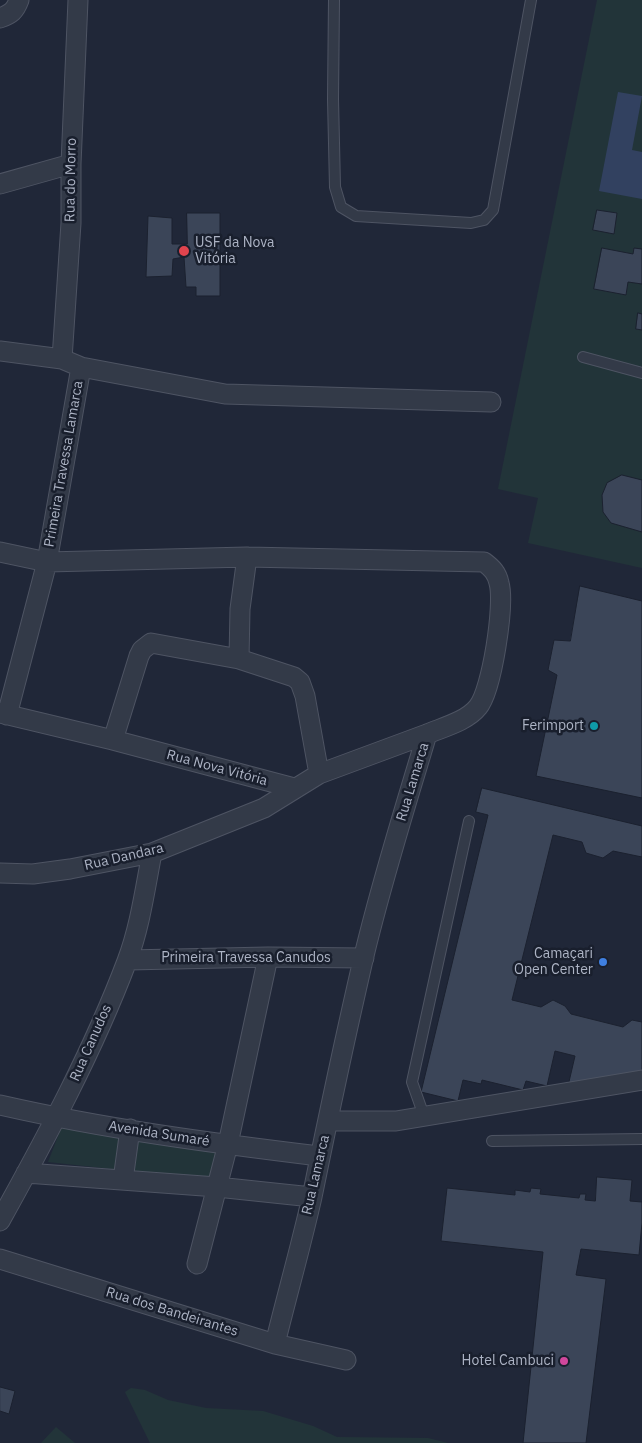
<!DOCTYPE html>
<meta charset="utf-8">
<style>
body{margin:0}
canvas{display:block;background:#202738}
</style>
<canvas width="642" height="1443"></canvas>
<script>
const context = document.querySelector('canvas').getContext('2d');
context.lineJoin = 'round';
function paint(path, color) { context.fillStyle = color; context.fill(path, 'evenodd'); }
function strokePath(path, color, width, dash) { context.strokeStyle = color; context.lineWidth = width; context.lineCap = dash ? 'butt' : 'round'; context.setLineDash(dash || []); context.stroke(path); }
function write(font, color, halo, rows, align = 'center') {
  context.font = font + ' "IBM Plex Sans",sans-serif'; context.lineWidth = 5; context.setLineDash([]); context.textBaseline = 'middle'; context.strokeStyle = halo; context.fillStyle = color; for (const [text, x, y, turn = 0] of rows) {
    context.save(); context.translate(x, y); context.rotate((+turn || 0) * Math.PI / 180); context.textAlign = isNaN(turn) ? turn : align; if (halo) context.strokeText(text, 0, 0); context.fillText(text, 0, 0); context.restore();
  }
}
paint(new Path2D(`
 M597,0H642V568L528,543L538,498L498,489Z
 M62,1126L219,1150L212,1180L48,1162Z
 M131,1388L145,1390L168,1400L206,1408L263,1411L313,1426L337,1437L428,1438L448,1443H150L125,1392Z
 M56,1427L75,1443H41Z`), '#223439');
paint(new Path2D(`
 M618,92L642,96L632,150L642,152V199L599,191Z`), '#324160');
const building = new Path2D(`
 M597,210L617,213L614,234L593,230Z
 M187,213H220V296H196V287H186L184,257L173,259L172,276L146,277L148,216L172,218V244H187Z
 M602,248L633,254L634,248L642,249V284L628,282L626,295L594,289Z
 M638,313L642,314V330L636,329Z
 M622,475L642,480V532L611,523L603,512L602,495L607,483Z
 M580,586L642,601V798L536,776L557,675L548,670L554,640L570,641Z
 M482,788L642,826V857L613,851L603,858L586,853L582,842L553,835L512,1000L541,1007L553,1000L565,1006L571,1014L623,1027L632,1020L642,1022V1072L568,1086L575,1056L555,1051L547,1086L526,1081L523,1090L482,1080L481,1084L463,1080L458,1101L421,1092L488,815L476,812Z
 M597,1177L632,1180L630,1201L642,1202V1223L639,1255L581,1249L576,1275L606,1279L586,1443H523L543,1252L441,1241L447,1188L515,1195V1190L530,1192L531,1188L541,1189L540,1194L579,1198L580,1194H586L585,1200L595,1201Z
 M0,1387L15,1391L9,1414L0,1411Z`);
paint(building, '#3b4558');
strokePath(building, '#1b212f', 1);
const lane = new Path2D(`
 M334,0L333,99L335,187L341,207L356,216L471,223L484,220L493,210L531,0
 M583,357L642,373
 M424,1116L412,1082L469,821
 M492,1141L642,1139`);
const street = new Path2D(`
 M0,18C11,14 15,11 19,0
 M0,184L71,164
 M0,351L62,359L81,367L225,394L491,402
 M62,359L71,223V164L78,0
 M0,552L47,562L247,557L484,562C492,568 497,573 499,583C505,604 492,690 478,707C467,721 444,727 427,734C405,808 381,883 363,960C345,1038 328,1118 312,1197C301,1246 287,1295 275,1344
 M239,659L240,609L247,557
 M0,713L113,740L294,788
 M7,715L47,562L81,367
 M113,740L139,656L142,650L151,643L239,659L294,677L300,682L305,696L319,774
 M0,873L33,874L70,869L152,853L264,808L319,774L427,734
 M128,960L268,957L364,958
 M0,1105C105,1129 212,1143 319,1156
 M329,1121H396L642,1080
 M26,1173L217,1187L312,1197
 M123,1180L130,1129
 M0,1221C47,1136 93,1051 127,961C140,927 145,889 152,853
 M0,1259L275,1344L346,1360
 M197,1264L228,1144L268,957`);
strokePath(lane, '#4e5463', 12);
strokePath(street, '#4e5463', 21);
strokePath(lane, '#333a48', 10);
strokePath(street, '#333a48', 19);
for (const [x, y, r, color] of [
 [184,251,6,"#e0444e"],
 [594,726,5,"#0f9aa8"],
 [603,962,5,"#3f7fe0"],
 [564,1361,5,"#d1479c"]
]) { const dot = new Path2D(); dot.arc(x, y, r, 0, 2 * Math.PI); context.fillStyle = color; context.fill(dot); strokePath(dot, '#191f2d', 2); }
write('14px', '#adb4c5', '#191f2d', [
 ["Rua do Morro",71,180,-89],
 ["Primeira Travessa Lamarca",64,464,-80],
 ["Rua Nova Vitória",217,768,15],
 ["Rua Lamarca",413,782,-73],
 ["Rua Dandara",124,857,-13],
 ["Primeira Travessa Canudos",246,958],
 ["Rua Canudos",91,1043,-66],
 ["Avenida Sumaré",159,1134,9],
 ["Rua Lamarca",316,1175,-77],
 ["Rua dos Bandeirantes",172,1312,17]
]);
write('14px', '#adb4c5', '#191f2d', [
 ["USF da Nova",195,243,"left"],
 ["Vitória",195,259,"left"],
 ["Ferimport",584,726],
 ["Camaçari",593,954],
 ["Open Center",593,970],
 ["Hotel Cambuci",554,1361]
], 'right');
</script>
